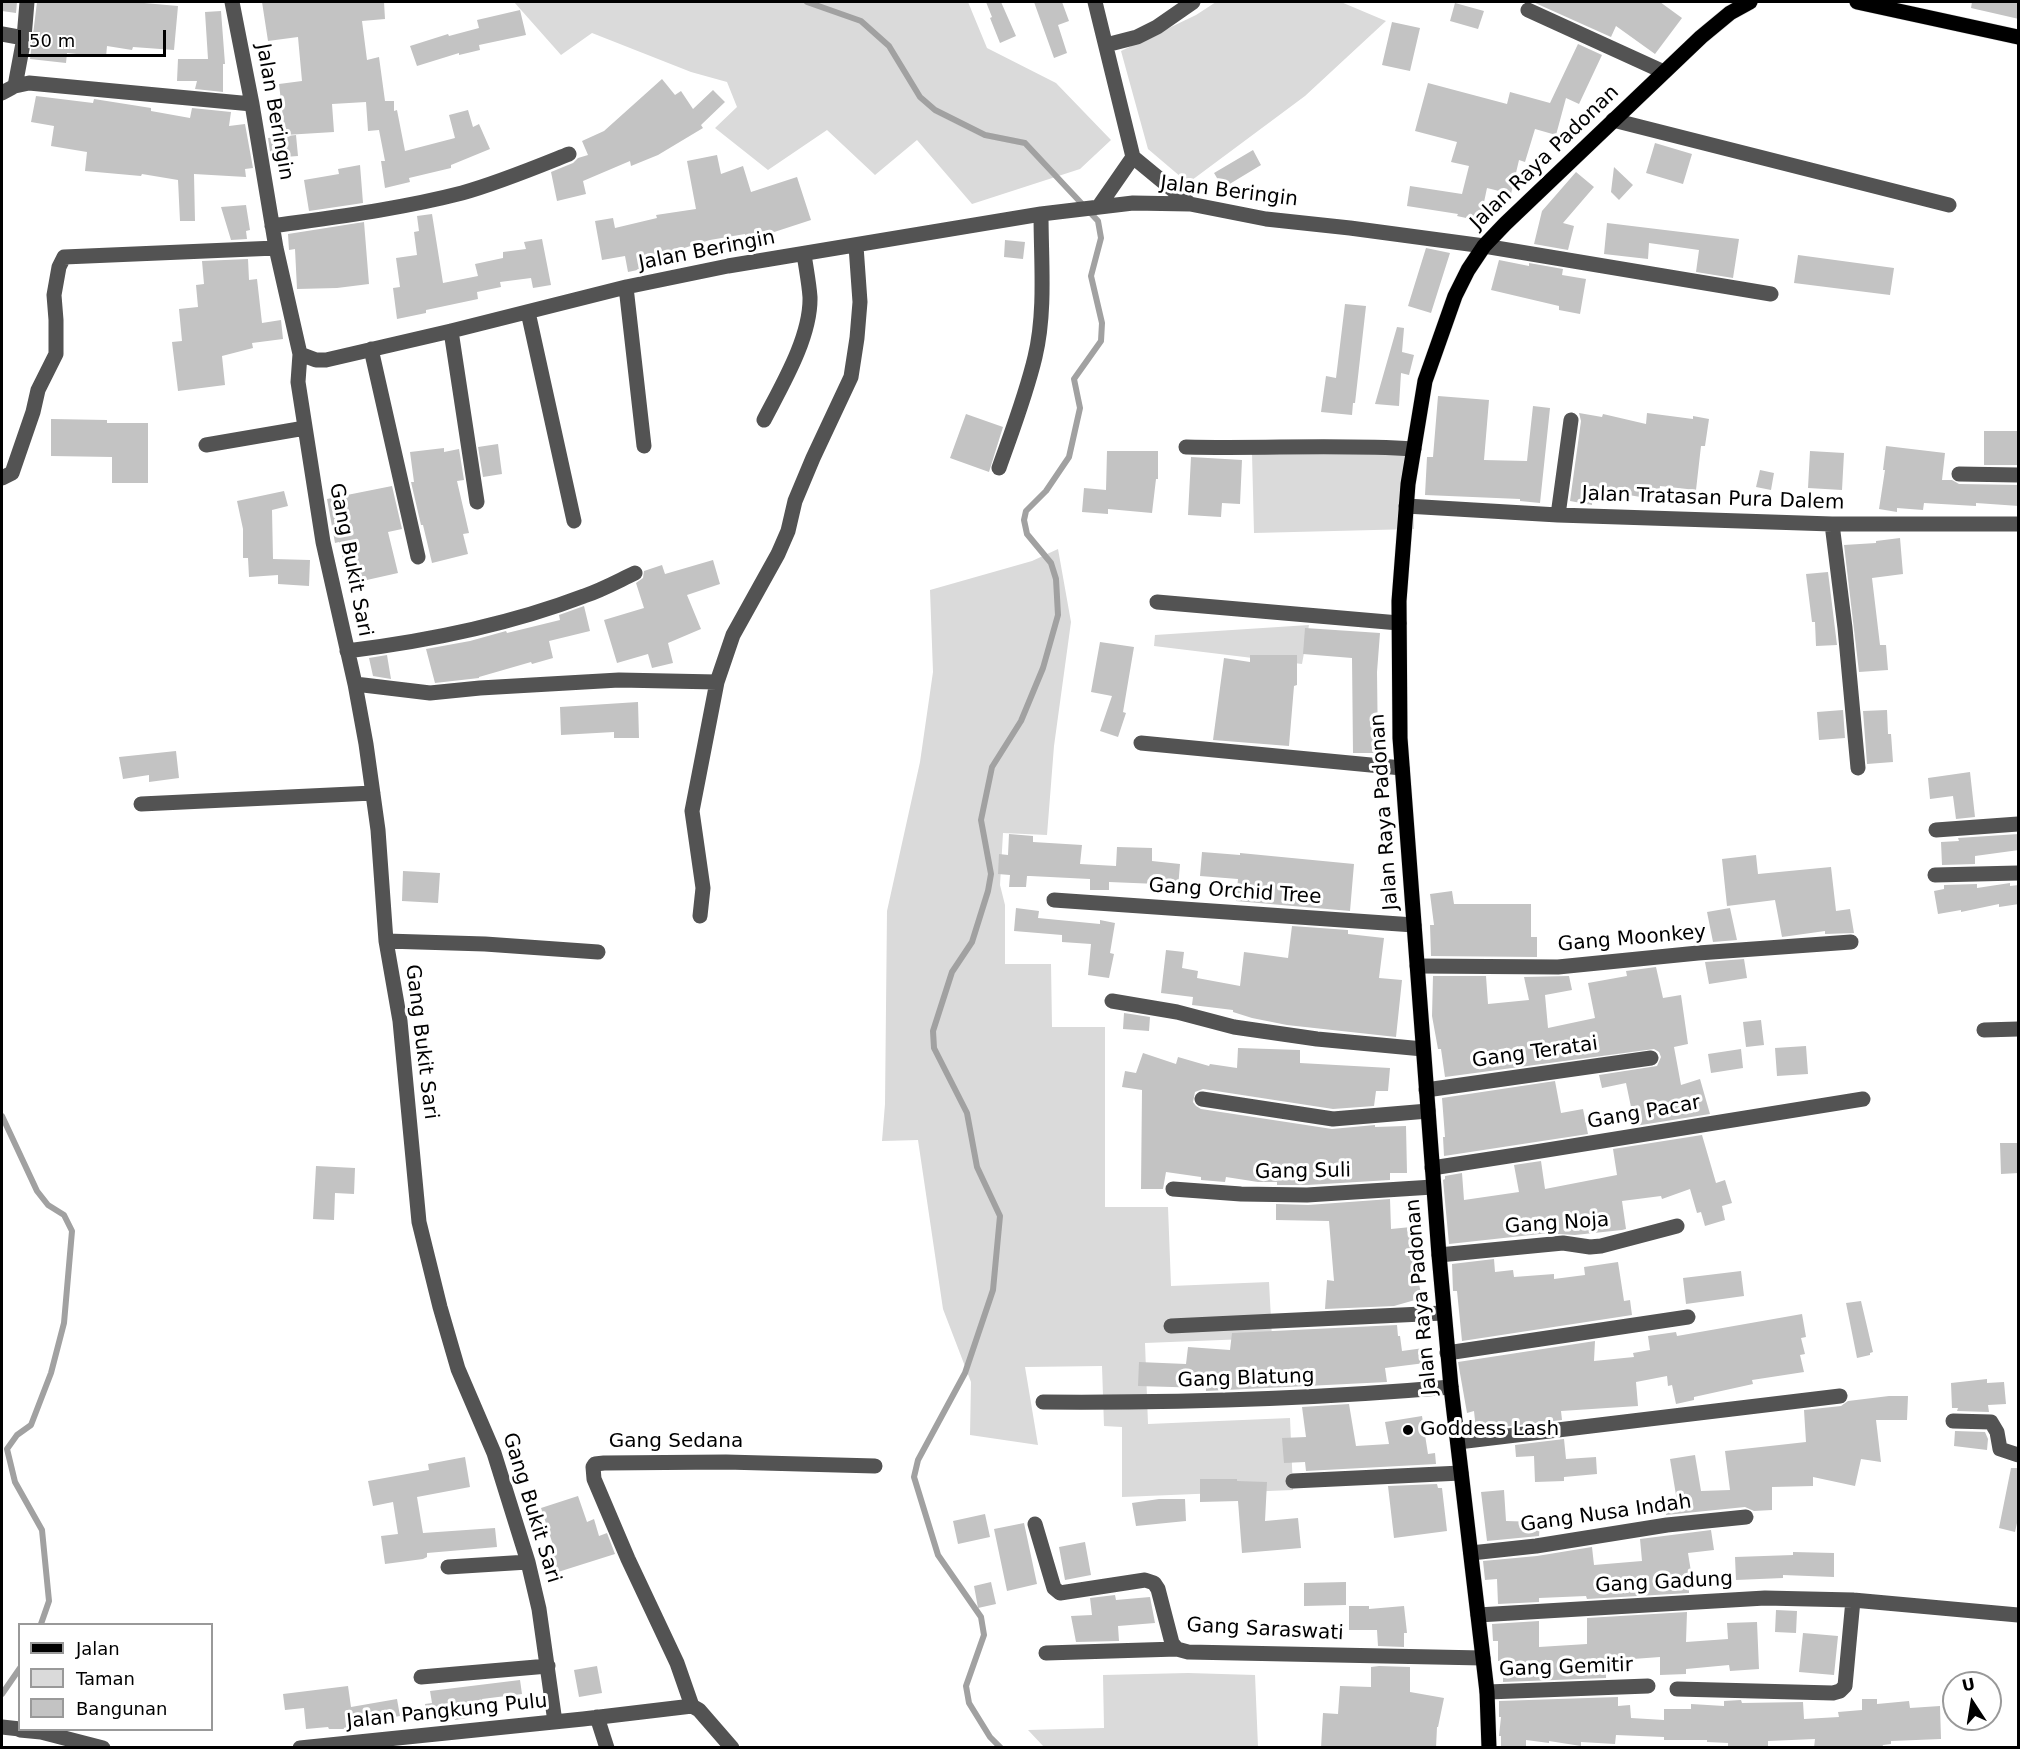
<!DOCTYPE html>
<style>
body{margin:0}
#map{position:relative;width:2020px;height:1749px;overflow:hidden;background:#fff;font-family:"DejaVu Sans",sans-serif}
canvas{display:block}
.frame{position:absolute;inset:0;border:3px solid #000;pointer-events:none}
.legend{position:absolute;left:18px;top:1623px;width:195px;height:108px;box-sizing:border-box;background:#fff;border:2px solid #999;margin:0;padding:8px 10px;list-style:none;font-size:18px;color:#000}
.legend li{display:flex;align-items:center;gap:12px;height:30px}
.legend b{width:30px;border:2px solid #999}
.north{position:absolute;left:1942px;top:1671px;width:60px;height:60px;box-sizing:border-box;background:#fff;border:2px solid #999;border-radius:50%;rotate:348deg;font-size:16px;font-weight:700;line-height:24px;text-align:center;color:#000}
.north::after{content:'';display:block;margin:auto;width:21px;height:27px;background:#000;clip-path:polygon(50% 0,100% 100%,50% 72%,0 100%)}
.scale{position:absolute;left:18px;top:30px;width:148px;height:27px;box-sizing:border-box;border:3px solid #000;border-top:0;padding-left:8px;font-size:18px;line-height:21px;white-space:nowrap;color:#000;-webkit-text-stroke:4px #fff;paint-order:stroke}
</style>
<div id="map">
<canvas width="2020" height="1749"></canvas>
<div class="frame"></div>
<ul class="legend">
<li><b style="height:8px;background:#000"></b>Jalan</li>
<li><b style="height:16px;background:#dadada"></b>Taman</li>
<li><b style="height:16px;background:#c3c3c3"></b>Bangunan</li>
</ul>
<div class="north">U</div>
<div class="scale">50 m</div>
</div>
<script>
const context = document.querySelector('canvas').getContext('2d');
context.lineJoin = 'round';
function paint(path, color) { context.fillStyle = color; context.fill(path, 'evenodd'); }
function strokePath(path, color, width, dash) { context.strokeStyle = color; context.lineWidth = width; context.lineCap = dash ? 'butt' : 'round'; context.setLineDash(dash || []); context.stroke(path); }
function write(font, color, halo, rows, align = 'center') {
  context.font = font + ' "DejaVu Sans",sans-serif'; context.lineWidth = 6; context.setLineDash([]); context.textBaseline = 'middle'; context.strokeStyle = halo; context.fillStyle = color; for (const [text, x, y, turn = 0] of rows) {
    context.save(); context.translate(x, y); context.rotate((+turn || 0) * Math.PI / 180); context.textAlign = isNaN(turn) ? turn : align; if (halo) context.strokeText(text, 0, 0); context.fillText(text, 0, 0); context.restore();
  }
}
paint(new Path2D(`
 M514,2H968L987,48L1056,83L1111,140L1080,169L972,204L917,140L875,175L827,130L768,170L715,128L737,107L727,82L691,72L592,33L561,55Z
 M1216,2H1341L1386,21L1305,96L1188,183L1148,149L1121,51L1196,15Z
 M1412,451L1414,529L1254,533L1252,453Z
 M1058,549L1071,622L1054,746L1047,835L1003,833L1000,885L1005,905V964H1051L1052,1027H1105V1207H1168L1171,1286L1269,1282L1272,1338L1145,1343L1148,1424L1290,1418L1293,1490L1122,1497V1427L1104,1426L1102,1366L1025,1367L1038,1445L970,1435L971,1382L943,1309L918,1140L882,1141L885,1104L887,911L920,762L933,672L930,590L1032,561Z
 M1309,625L1302,664L1154,646L1155,635Z
 M1188,1673L1255,1675L1258,1747H1044L1028,1730L1104,1728L1103,1675Z`), '#dadada');
strokePath(new Path2D(`
 M807,2L861,21L889,46L920,97L935,110L985,135L1025,143L1098,221L1101,238L1091,276L1102,323L1101,341L1074,379L1080,408L1069,457L1046,491L1026,511L1024,520L1027,534L1051,563L1056,579L1058,615L1043,668L1021,721L992,767L981,820L991,874L988,891L972,942L952,972L933,1031L934,1048L967,1113L977,1167L1000,1216L993,1290L965,1373L918,1460L914,1477L938,1555L981,1617L984,1635L966,1686L969,1703L990,1737L1001,1748
 M2,1116L37,1191L48,1205L64,1215L72,1231L64,1323L51,1373L31,1425L17,1435L7,1449L15,1482L42,1530L49,1601L41,1624
 M2,1694L20,1668`), '#a1a1a1', 6);
paint(new Path2D(`
 M2,2H17L16,13L2,11Z
 M37,2H144V3L178,6L174,50L133,47L132,50L107,46L106,57L67,53L66,63L30,59Z
 M262,2H384L385,19L362,21L367,60L379,57L385,101H394V111L397,110L405,151L455,138L449,115L468,110L473,127L479,124L490,149L451,165V168L409,178L410,182L385,188L381,161H385L379,130L368,131L366,102L332,104L334,132L285,135L279,84L302,81L298,37L268,41Z
 M986,2H1001L1016,36L1000,43L990,18L992,17Z
 M1034,2H1062L1069,21L1058,25L1067,53L1054,58Z
 M1533,2H1660L1682,18L1655,54L1616,26L1611,37Z
 M1972,2H2019V19L1971,8Z
 M1455,3L1484,11L1478,29L1450,21Z
 M520,10L526,35L479,45L480,50L459,55V53L417,66L410,46L448,34L449,36L479,28L477,20Z
 M221,11L225,64H223V92L195,89L197,81H177L178,59H208L205,12Z
 M1392,22L1420,28L1410,71L1382,65Z
 M1578,44L1602,55L1579,104L1566,98L1556,135L1535,129L1525,162L1519,160L1511,194L1487,188L1480,221L1457,216L1458,214L1407,206L1410,186L1462,194L1469,166L1451,162L1457,142L1415,131L1428,83L1507,104L1510,92L1550,103Z
 M662,79L675,95L681,91L693,109L713,90L725,102L701,125L703,128L658,155L631,166L630,161L583,181L586,194L557,201L551,172L573,163L578,158L588,155L582,141L604,131Z
 M36,96L93,103L94,99L151,108V111L190,118L192,108L231,112L229,126L245,124L253,168L245,169L246,177L194,174L195,221H180L178,180L142,174L141,176L85,171L87,152L51,146L54,126L31,122Z
 M296,135L298,156L271,158L268,138Z
 M1655,143L1692,154L1683,184L1646,173Z
 M1253,150L1261,165L1223,188L1214,173Z
 M717,155L721,174L743,166L751,192L797,177L811,220L762,236L763,241L747,244L745,234L710,240L681,249L684,262L666,266V264L628,272L625,256L602,260L595,221L613,218L615,228L657,218L656,215L696,209L687,161Z
 M360,165L363,203L309,211L304,180L339,174L338,169Z
 M1614,167L1633,185L1619,200L1611,192Z
 M1576,172L1594,187L1563,223L1574,226L1568,250L1534,244L1542,211Z
 M246,205L250,230L246,231L247,239L231,240L221,207Z
 M432,214L443,283L478,276L475,264L503,258V252L526,249L524,242L542,239L551,285L533,288L531,278L500,282L501,287L477,292L478,299L426,310V313L397,319L393,288L400,287L396,258L417,255L414,232L419,231L417,216Z
 M364,222L369,284L337,288L297,289L295,249L289,250L288,234Z
 M1607,223L1739,239L1733,278L1696,272L1699,250L1649,243L1648,259L1604,254Z
 M1005,240L1025,242L1023,259L1004,257Z
 M1426,248L1450,253L1431,313L1408,306Z
 M1798,255L1894,268L1890,295L1794,283Z
 M248,259L249,280L257,279L262,323L281,320L283,339L252,343L253,348L222,356L225,385L178,391L172,342L182,341L179,309L198,307L196,285L204,284L202,261Z
 M1499,260L1529,266V263L1563,269L1562,275L1586,279L1580,314L1559,310V306L1491,290Z
 M1345,304L1366,306L1355,403H1353L1352,415L1321,412L1326,376L1336,378Z
 M1397,327L1404,328L1402,352L1414,355L1409,375L1401,373L1399,406L1375,404Z
 M1438,396L1489,400L1484,460L1527,461L1533,406L1550,408L1540,503L1520,501V499L1425,495L1427,457H1433Z
 M1579,413L1602,417L1603,414L1646,424L1647,413L1693,419V416L1709,419L1705,446H1701L1696,490L1660,486L1658,500L1617,493L1615,503L1592,500V505L1570,501L1581,421Z
 M966,414L1003,427L989,472L950,458Z
 M51,419L107,420V423H148V483H112V457L51,456Z
 M1984,431H2019V465H1984Z
 M498,444L502,474L483,477L478,447Z
 M1886,446L1945,453L1942,480H1952L1959,484L2019,485V506L1976,503V506L1924,503L1923,510L1897,508V512L1879,509L1885,470H1883Z
 M444,448V452L459,449L464,480L457,481L469,533L463,534L468,554L432,563L423,525H421L411,482H414L410,452Z
 M1107,451H1158V479H1156L1152,513L1108,509V514L1082,512L1084,488L1106,490Z
 M1810,451L1844,453L1842,490L1808,488Z
 M1191,457L1242,460L1240,504L1222,503L1221,517L1188,515Z
 M1760,470L1774,473L1771,490L1756,487Z
 M392,486L402,529L388,532L398,573L349,584L339,542L335,543L327,499Z
 M284,491L288,506L272,510L273,559L310,560L309,586L278,584V575L249,577L248,558H243V529L237,501Z
 M1900,538L1903,574L1872,578L1880,645H1886L1888,670L1859,672L1844,545L1876,543V541Z
 M713,560L720,584L687,595L701,629L668,643L673,663L652,668L648,654L617,663L604,620L644,608L636,583L643,578L644,571L662,565L665,574Z
 M1828,572L1837,645L1816,646L1815,622H1812L1806,574Z
 M584,606L590,631L549,641L553,658L532,664L531,662L479,677V678L435,683L426,649L470,641L506,631L507,633L560,620L559,615Z
 M1305,628L1380,633L1377,672L1378,753H1353L1352,658L1303,654Z
 M1100,642L1134,647L1123,712L1126,713L1118,737L1100,731L1112,696L1091,692Z
 M387,655L391,679L373,676L369,658Z
 M1250,655H1297V685L1294,686L1289,746L1213,740L1224,658L1250,662Z
 M638,702L639,738H614V732L561,735L560,707Z
 M1843,710L1845,738L1819,740L1817,712Z
 M1887,710L1888,734H1891L1893,762L1867,764L1863,711Z
 M176,751L179,778L149,782V775L123,779L119,757Z
 M1970,772L1975,817L1956,819L1953,796L1930,799L1928,778Z
 M1009,834L1033,836V842L1082,845L1080,864L1116,866L1117,847L1152,848V861L1180,864L1178,888L1157,887L1158,884L1109,882V890H1090V879L1030,876H1027L1026,887H1009L1010,875L998,874L999,854L1008,855Z
 M2019,834V850L1975,856V864L1942,865L1941,842L1959,841L1958,838Z
 M1202,852L1240,855V853L1354,864L1350,911L1236,901L1238,879L1200,876Z
 M1756,855L1758,874L1831,867L1836,911L1850,909L1854,933L1825,934V931L1782,937L1775,900L1727,906L1722,859Z
 M403,871L440,873L438,903L402,901Z
 M2010,883V886L2019,885V904L1999,907V904L1961,912V910L1938,914L1934,891L1944,889V885L1977,884V888Z
 M1452,891L1454,904H1531V937H1537V957L1431,956L1430,925H1434L1430,894Z
 M1016,908L1039,911L1038,918L1100,924V920L1115,923L1110,953L1114,954L1109,978L1088,975L1091,944L1062,942V935L1014,931Z
 M1730,908L1737,940L1713,942L1707,912Z
 M1292,926L1348,930V934L1384,938L1379,978L1402,980L1396,1037L1287,1025L1252,1018L1233,1012V1010L1192,1005L1193,997L1161,993L1166,950L1184,952L1182,968L1198,971L1197,978L1240,986L1244,952L1288,958Z
 M1744,959L1747,978L1709,984L1705,962Z
 M1656,967L1663,998L1681,995L1688,1044L1674,1047L1681,1085L1700,1079L1710,1114L1635,1126L1626,1083L1602,1088L1599,1075L1657,1066L1661,1057L1659,1052L1654,1049L1445,1077L1441,1049H1438L1432,1016L1433,976H1486L1488,1004L1529,1000L1524,977L1569,976L1572,990L1545,995L1548,1028L1595,1018L1588,983L1627,976L1626,971Z
 M1124,1013L1150,1017L1149,1031L1123,1029Z
 M1761,1020L1764,1045L1746,1047L1743,1022Z
 M1806,1046L1808,1074L1777,1076L1775,1048Z
 M1238,1048L1300,1050V1063L1390,1068L1388,1091H1376L1374,1106L1333,1109L1203,1089L1195,1092L1193,1102L1196,1106L1201,1109L1332,1129L1375,1125V1127L1406,1126L1407,1173H1390V1180L1307,1185H1277V1182H1258L1226,1177L1225,1182L1201,1180V1177L1166,1172L1163,1189H1141L1142,1090L1122,1087L1125,1071L1136,1073L1143,1053L1176,1064L1178,1057L1209,1066L1210,1064L1237,1068Z
 M1741,1049L1743,1068L1711,1073L1708,1054Z
 M1555,1081L1561,1113L1583,1109L1588,1134L1444,1156L1443,1137H1445L1442,1098Z
 M1702,1135L1716,1183L1725,1180L1732,1203L1722,1206L1725,1220L1705,1226L1701,1212L1697,1213L1690,1189L1662,1199L1661,1196L1622,1201L1626,1229L1622,1230L1575,1235L1558,1234V1232L1449,1244L1443,1180L1445,1179V1176L1462,1173L1464,1200L1519,1192L1514,1165L1541,1161L1545,1189L1617,1175L1613,1149Z
 M2000,1143H2019V1173L2001,1174Z
 M316,1166L355,1168L354,1194L335,1193L334,1220L313,1219Z
 M1390,1199L1391,1229L1411,1227L1414,1261L1422,1298L1394,1306L1325,1309L1327,1280L1334,1281L1329,1221L1276,1220V1204L1308,1205Z
 M1494,1259L1495,1272L1513,1270L1514,1277L1554,1274V1279L1585,1275L1584,1267L1618,1262L1624,1301L1630,1300L1632,1315L1462,1341L1457,1291H1453L1452,1264Z
 M1741,1271L1744,1296L1686,1304L1683,1278Z
 M1861,1301L1873,1352L1870,1353V1355L1857,1358L1846,1303Z
 M1802,1314L1806,1337L1801,1338L1805,1354L1800,1355L1804,1372L1752,1380L1753,1384L1694,1397V1400L1676,1404L1672,1385L1668,1386L1667,1376L1636,1382L1638,1406L1561,1411L1562,1420L1476,1430L1474,1411L1467,1413L1458,1362L1595,1341L1594,1361L1634,1357L1633,1353L1650,1350L1648,1336L1676,1332L1677,1336Z
 M1397,1325L1398,1336H1400L1402,1351L1431,1347L1433,1362L1385,1368L1387,1382L1206,1391V1388L1138,1386L1139,1362L1186,1364L1188,1347L1230,1350L1232,1333Z
 M1987,1379V1383L2004,1382L2006,1404L1988,1405L1989,1412L1957,1411L1958,1408H1952L1951,1383Z
 M1889,1396H1908L1907,1420H1876L1881,1462L1861,1459L1855,1486L1813,1477V1486L1772,1487V1510L1754,1511L1745,1507L1666,1515L1664,1502L1677,1501L1670,1459L1695,1455L1701,1491L1730,1490L1725,1451L1806,1442L1804,1410L1841,1406L1848,1401Z
 M1349,1404L1356,1446L1389,1444L1385,1422L1422,1416L1428,1454L1435,1453L1436,1464L1306,1471L1305,1462L1284,1463L1282,1438L1306,1437L1302,1407Z
 M1955,1431L1985,1432L1988,1439L1987,1450L1954,1446Z
 M1564,1439L1566,1459L1596,1457L1597,1474L1564,1477V1481L1535,1482L1534,1456L1516,1457L1515,1445Z
 M465,1457L470,1487L417,1497L423,1533L495,1528L497,1547L427,1553V1557L423,1559L385,1564L381,1536L398,1534L393,1502L373,1506L368,1481L429,1470L428,1464Z
 M2011,1468H2019V1514L2015,1532L1999,1528Z
 M1200,1479H1237V1481L1267,1482L1265,1521L1298,1518L1301,1548L1242,1553L1238,1501L1200,1502Z
 M1437,1484L1438,1488H1442L1447,1531L1394,1538L1388,1486Z
 M1504,1490L1506,1521L1540,1522L1539,1536L1487,1541L1481,1492Z
 M578,1496L587,1522L594,1519L599,1536L607,1533L615,1554L558,1572L550,1549L554,1548L541,1508Z
 M1159,1499H1185L1186,1521L1136,1526L1132,1503Z
 M985,1514L990,1537L958,1544L953,1521Z
 M1024,1523L1037,1584L1007,1591L994,1529Z
 M1711,1530L1714,1550L1688,1553L1693,1584H1689V1593L1587,1599L1586,1596L1539,1598V1602L1498,1604L1497,1579L1485,1580L1483,1561L1537,1556L1592,1547L1594,1565L1642,1561L1640,1539Z
 M1085,1542L1091,1575L1065,1580L1059,1547Z
 M1793,1552L1834,1553V1577L1783,1575V1578L1736,1580L1735,1557L1793,1555Z
 M991,1582L996,1604L978,1608L974,1586Z
 M1346,1582V1605L1304,1606V1583Z
 M1115,1595L1116,1600L1150,1597L1155,1623L1118,1626L1119,1641L1076,1642L1071,1616L1092,1615L1090,1598Z
 M1349,1606H1369V1609L1404,1606L1407,1633H1404V1647L1378,1646L1377,1630H1349Z
 M1776,1610L1797,1611L1796,1633L1775,1632Z
 M1687,1612L1686,1642L1728,1639L1727,1623L1757,1622L1759,1669L1730,1671L1729,1665L1686,1669V1674L1660,1675V1657L1606,1661V1678L1503,1682V1661H1498V1641H1493L1492,1624L1539,1621V1647L1587,1644V1618Z
 M1803,1633L1838,1636L1834,1675L1799,1672Z
 M597,1666L602,1693L579,1697L574,1670Z
 M1379,1666L1410,1667V1692L1444,1698L1438,1727H1437L1436,1748H1321L1323,1713L1338,1714L1340,1686L1371,1687V1667Z
 M520,1680L522,1694L482,1699L485,1715L455,1720L454,1717L427,1721L425,1704L432,1703L430,1691Z
 M348,1686L351,1707L397,1699L400,1716L354,1724V1729H329L328,1727L306,1729L304,1708L285,1710L283,1694Z
 M1618,1697V1706L1630,1705L1631,1718L1664,1720V1709H1691V1704L1724,1706V1701L1741,1700L1742,1703L1803,1702L1804,1719L1839,1717L1838,1712L1862,1710V1699H1877V1704L1909,1701L1910,1708L1940,1706L1941,1739L1891,1741V1744L1883,1745L1882,1748H1814L1815,1739L1768,1741V1748H1728V1743L1707,1742V1740H1664V1737L1616,1735L1615,1744L1581,1742V1746L1549,1741V1743L1526,1740V1748H1501V1736H1499L1501,1717H1499V1701Z`), '#c3c3c3');
const major = new Path2D(`
 M1857,2L2018,37
 M1489,1748L1487,1692L1451,1387L1439,1255L1400,738L1399,601L1408,484L1425,381L1455,296L1468,270L1484,246L1505,224L1701,37L1730,13L1750,2`);
strokePath(major, '#dbdbdb', 16);
strokePath(new Path2D(`
 M232,2L252,104L276,248L300,354L298,382L323,542L355,684L366,744L378,830L386,941L400,1021L419,1222L440,1307L458,1369L494,1453L528,1562L539,1609L555,1722
 M1095,2L1133,157L1190,204
 M1528,10L1664,72
 M2,34L24,38
 M1106,45L1137,37L1157,27L1193,2
 M15,86L24,38L27,2
 M2,93L15,86L29,83L252,104
 M1613,120L1949,205
 M1099,206L1133,157
 M272,226C335,217 400,209 462,193C498,183 534,168 569,154
 M626,287L644,446
 M528,312L574,521
 M451,331L477,502
 M371,349L418,557
 M300,354L316,360H326L451,331L626,287L728,266L1041,214L1133,203L1190,204L1266,219L1350,228L1484,246L1771,294
 M764,420C782,385 811,337 810,297C809,283 806,268 804,254
 M206,445L305,428
 M1186,447C1262,449 1338,444 1414,449
 M999,468C1012,431 1026,395 1035,357C1046,311 1041,261 1041,214
 M1959,474L2018,475
 M2,478L12,473L33,412L38,390L56,354V320L54,295L59,267L64,257L276,248
 M1406,506L1558,515L1832,524H2018
 M1558,515L1571,420
 M1832,524L1845,628L1858,768
 M1157,602L1399,623
 M347,651C428,641 508,625 584,596C602,590 618,581 635,573
 M355,684L430,693L480,688L619,680L717,682
 M1141,743L1402,768
 M141,804L373,793
 M1936,830L2018,824
 M1935,875L2018,873
 M1054,900L1414,925
 M700,916L703,888L692,811L717,682L733,635L778,554L788,531L795,501L813,458L851,377L857,338L860,302L856,246
 M386,941L485,944L598,952
 M1417,966L1558,967L1698,953L1851,942
 M1112,1001L1177,1012L1234,1027L1317,1039L1423,1049
 M1984,1030L2018,1029
 M1426,1090L1651,1058
 M1202,1099L1333,1119L1428,1111
 M1432,1168C1576,1146 1720,1122 1863,1099
 M1173,1189L1241,1194L1307,1195L1433,1187
 M1439,1255L1563,1243L1590,1247L1601,1246L1677,1226
 M1171,1326L1443,1313
 M1447,1353L1688,1317
 M1043,1402C1180,1403 1314,1399 1451,1387
 M1953,1421L1991,1422L1997,1432L2000,1449L2018,1455
 M1458,1442L1840,1396
 M1293,1481L1461,1473
 M1035,1524L1054,1588L1060,1593L1145,1580L1154,1583L1158,1589L1172,1643L1177,1649L1188,1652L1483,1658
 M1471,1553L1536,1546L1667,1525L1746,1517
 M448,1567L528,1562
 M1478,1615L1765,1598L1853,1600L2018,1615
 M1046,1653L1177,1649
 M421,1677L548,1666
 M1677,1689L1833,1693L1840,1691L1845,1686L1853,1600
 M1487,1692L1648,1686
 M692,1706L677,1663L628,1559L594,1479L593,1467L595,1464L604,1463L726,1462L875,1466
 M597,1717L607,1748
 M2,1727L20,1729
 M20,1730L41,1732L103,1748
 M300,1748L583,1719L692,1706L699,1710L732,1748`), '#535353', 15);
strokePath(major, '#000', 15);
for (const [x, y, r, color] of [
 [1408,1430,6,"#000"]
]) { const dot = new Path2D(); dot.arc(x, y, r, 0, 2 * Math.PI); context.fillStyle = color; context.fill(dot); strokePath(dot, '#fff', 2); }
write('20px', '#000', '#fff', [
 ["Jalan Beringin",274,112,80],
 ["Jalan Raya Padonan",1545,158,-44],
 ["Jalan Beringin",1229,192,7],
 ["Jalan Beringin",707,251,-11],
 ["Jalan Tratasan Pura Dalem",1713,499,2],
 ["Gang Bukit Sari",350,560,79],
 ["Jalan Raya Padonan",1385,812,-94],
 ["Gang Orchid Tree",1235,892,4],
 ["Gang Moonkey",1632,939,-5],
 ["Gang Bukit Sari",421,1042,83],
 ["Gang Teratai",1535,1053,-8],
 ["Gang Pacar",1644,1113,-10],
 ["Gang Suli",1303,1172,-1],
 ["Gang Noja",1557,1224,-4],
 ["Jalan Raya Padonan",1422,1297,-95],
 ["Gang Blatung",1246,1379,-2],
 ["Gang Sedana",676,1442],
 ["Gang Bukit Sari",531,1508,73],
 ["Gang Nusa Indah",1606,1514,-8],
 ["Gang Gadung",1664,1583,-3],
 ["Gang Saraswati",1265,1630,3],
 ["Gang Gemitir",1566,1668,-2],
 ["Jalan Pangkung Pulu",447,1712,-6]
]);
write('20px', '#000', '#fff', [
 ["Goddess Lash",1420,1430]
], 'left');
</script>
